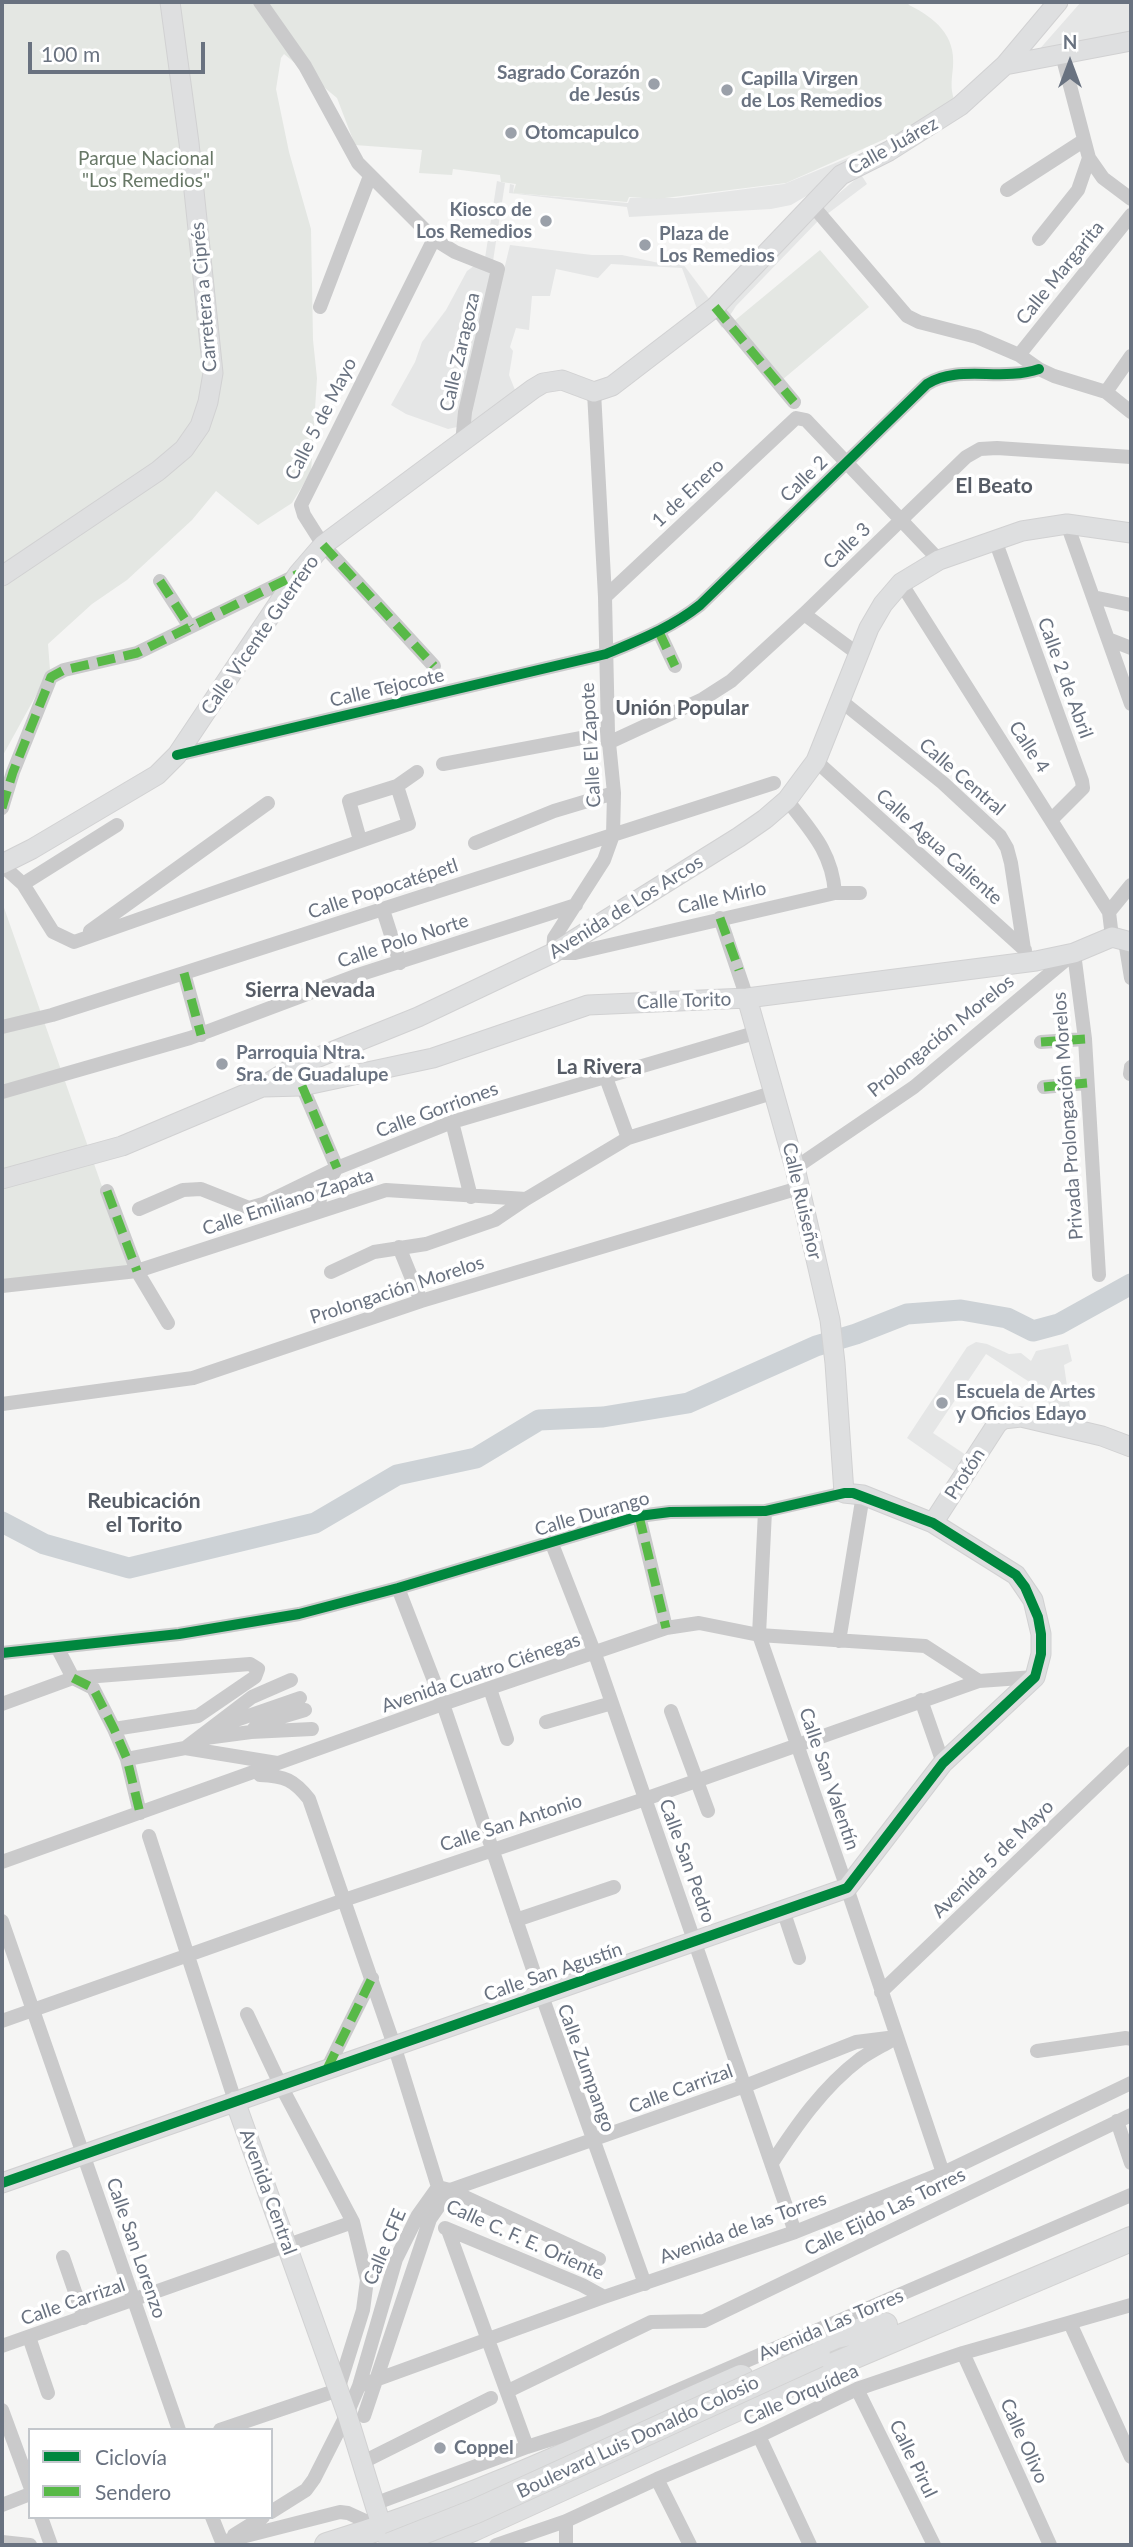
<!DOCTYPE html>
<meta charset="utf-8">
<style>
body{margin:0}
#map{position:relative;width:1133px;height:2547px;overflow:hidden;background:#f5f5f4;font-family:Lato,sans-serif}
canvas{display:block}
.frame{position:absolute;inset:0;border:4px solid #697280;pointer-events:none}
.legend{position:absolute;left:28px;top:2428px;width:245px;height:91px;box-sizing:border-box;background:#fff;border:2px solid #c3c7cc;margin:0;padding:9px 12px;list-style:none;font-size:21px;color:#697280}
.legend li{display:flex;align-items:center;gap:14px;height:35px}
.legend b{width:35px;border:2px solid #c3c7cc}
.north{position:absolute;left:1035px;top:28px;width:70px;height:70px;-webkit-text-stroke:5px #fff;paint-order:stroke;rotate:0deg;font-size:19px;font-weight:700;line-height:28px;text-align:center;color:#697280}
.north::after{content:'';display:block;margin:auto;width:24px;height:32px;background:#697280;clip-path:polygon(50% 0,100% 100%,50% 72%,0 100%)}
.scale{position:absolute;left:28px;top:42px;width:177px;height:32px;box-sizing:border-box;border:4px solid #697280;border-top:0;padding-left:9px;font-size:21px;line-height:24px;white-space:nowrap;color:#697280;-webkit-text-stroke:5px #fff;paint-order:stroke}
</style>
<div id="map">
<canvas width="1133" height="2547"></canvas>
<div class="frame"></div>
<ul class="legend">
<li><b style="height:9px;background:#00873e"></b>Ciclovía</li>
<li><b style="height:9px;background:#58b947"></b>Sendero</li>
</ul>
<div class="north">N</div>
<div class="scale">100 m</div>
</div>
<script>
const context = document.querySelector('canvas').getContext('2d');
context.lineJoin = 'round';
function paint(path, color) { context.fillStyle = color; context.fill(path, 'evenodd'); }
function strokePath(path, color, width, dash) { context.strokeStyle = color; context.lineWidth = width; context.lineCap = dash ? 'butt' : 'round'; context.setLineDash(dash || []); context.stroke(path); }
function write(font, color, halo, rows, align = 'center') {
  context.font = font + ' Lato,sans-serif'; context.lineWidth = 7; context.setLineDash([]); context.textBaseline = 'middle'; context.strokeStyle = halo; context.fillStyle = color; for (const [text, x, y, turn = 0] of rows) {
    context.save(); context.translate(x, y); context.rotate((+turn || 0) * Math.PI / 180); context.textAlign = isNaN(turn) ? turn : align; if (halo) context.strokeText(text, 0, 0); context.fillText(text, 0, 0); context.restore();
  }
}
paint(new Path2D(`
 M1081,2H1131V32L1037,52Z
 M850,157L867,184L818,221L736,306L722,328L709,309H697L682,268L611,264L598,278L556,269L550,296H532L529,330L516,328L510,347L513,351L509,375L515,390L480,422L448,429L406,414L391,405L415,362L422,342L446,310L467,271L485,258L497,181L505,183L491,274L502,278L510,245L592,255H622L659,263L683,264L710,300L856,179L850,165L820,188L791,205L771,209L629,217L627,207L509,193L510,184L514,185L513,193L628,203L630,198H676L784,184Z
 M976,1342L987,1344L1009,1354L1021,1353L1031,1361L1036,1351L1068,1344L1072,1361L1064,1365L1071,1414L1052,1413L1045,1392L986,1354L933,1433L966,1455L954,1471L907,1438L967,1347Z`), '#e5e6e6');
paint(new Path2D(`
 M2,2H907L909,5C935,18 956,35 953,67C952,78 950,88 954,99L921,123L786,183L657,199L629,197L627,202L513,193L516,184L501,182L500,175L453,169L452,175L419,173L422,150L355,145L337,98L284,54L281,58L276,89L289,152L311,229L313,340L317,378L311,472L292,503L258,525L216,491L192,520L127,580L92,604L48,644L50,670L2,757Z
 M820,250L869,307L782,380L733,322Z
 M2,902L131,1269L2,1280Z`), '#e4e7e3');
strokePath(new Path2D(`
 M2,1522L44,1544L129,1568L315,1523L397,1475L476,1458L539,1420L603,1417L688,1403L816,1346L856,1334L907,1314L961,1310L1007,1318L1033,1331L1059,1324L1131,1284`), '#cdd2d6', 21);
const secondary = new Path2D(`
 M1005,65L1131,41
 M2,576L158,471L184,449L200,426L208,402L213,373L189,143L170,2
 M2,864L32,849L157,775L177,755L298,574L323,545L533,389L543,383L562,380L594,392L612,386L715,307L841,175L889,151L960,106L1005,65L1058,2
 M263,1087L302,1086L433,1058L588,1005L747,998L1036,961L1074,953L1112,937L1131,942
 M2,1179L122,1146L262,1087L294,1067L418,1017L553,953L739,837L765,819L787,800L816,761L869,628L883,604L901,583L939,560L1022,531L1067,524L1131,533
 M933,1523L997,1424L1003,1419L1021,1417L1102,1436L1131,1447
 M235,2101L347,2414L382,2528L389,2539
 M2,2183L847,1888L943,1763L1035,1677L1041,1654V1634L1033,1600L1016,1575L933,1523L863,1495L844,1493L835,1363L830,1320L795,1168L747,998`);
const highway = new Path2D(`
 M790,2356L836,2336L885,2325
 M327,2545C469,2502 605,2437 741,2377
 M431,2545L473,2529L822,2370L1131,2239`);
strokePath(secondary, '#d1d1d2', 21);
strokePath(highway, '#d2d2d2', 26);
strokePath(new Path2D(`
 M260,2L305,66L358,163L434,239L455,252L498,269L465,412L462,443
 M1062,55L1089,158L1103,178L1131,199
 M1007,190L1083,141
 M813,206L907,316L919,322L977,337L1019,355L1039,369L1054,376L1106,392L1131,412
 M1039,239L1078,190L1089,158
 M320,307L370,176
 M715,307L794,402
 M1019,355L1131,215
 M594,392L605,597L608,733L614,793L613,835L604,860L554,938L553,953H575L835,893H860
 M1106,392L1131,356
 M1067,524L1131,704
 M995,540L1082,781L1083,788L1052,819
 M160,581L190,627
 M901,583L1109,912L1112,937
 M605,597L796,418L806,420L939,560
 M1093,597L1131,605
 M804,614L858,654
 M659,632L675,666
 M1108,639L1131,648
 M434,666L323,545L304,515L301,505L434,239
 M840,700L943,783L1000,836L1007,848L1011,863L1024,949
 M608,743L703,699L731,681L804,614L966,457L980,449L997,448L1131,457
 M177,755L606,654C639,640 671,628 700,605L927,384C958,364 1001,382 1039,369
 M816,761L1025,950
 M443,764L608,733
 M787,800C811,831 832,852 835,893
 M2,808L13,772L51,677L64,670L137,653L297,575
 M360,840L349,801L397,786L417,772
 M475,843L554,811L614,793
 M2,865L23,884L53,932L74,942L409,824L397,786
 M23,884L117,825
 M383,910L400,963
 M1109,912L1131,885
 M720,918L747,998
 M90,931L268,803
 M1125,941L1131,978
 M1074,953L1085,1039L1099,1275
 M184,973L201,1035
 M2,1027L52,1015L184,973L774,783
 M1041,1042L1085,1039
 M1130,1074L1131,1067
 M605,1075L628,1138
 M302,1086L337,1168
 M1044,1087L1087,1083
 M2,1092L190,1038L355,976L576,905
 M452,1122L471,1197
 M795,1168L914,1087L1073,954
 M107,1191L137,1271L168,1323
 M139,1209L183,1190L201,1189L249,1208L263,1204L337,1168L452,1122L758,1032
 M317,1212L321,1195L336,1169
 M399,1247L421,1301
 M331,1272L374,1252L426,1244L495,1220L526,1199
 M2,1286L137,1271L386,1190L526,1199L628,1138L775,1092
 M2,1404L193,1378L421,1301L799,1188
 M765,1511L759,1635L847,1888L943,2173
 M639,1516L666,1628
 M552,1544L595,1654L795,2232
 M398,1588L443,1704L542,1996L645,2284
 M839,1641L863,1495
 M58,1649L73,1678L93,1688L114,1729L127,1759L140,1813
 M2,1653L179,1634L299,1614L398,1588L639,1516L670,1512L765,1511L844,1493
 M490,1689L507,1739
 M921,1700L943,1763
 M2,1704L73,1678L250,1664L258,1669L255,1677L198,1716L114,1729
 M671,1711L708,1811
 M546,1722L612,1703
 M222,1725L300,1698
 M252,1731L258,1724L305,1710
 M198,1739L251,1732L312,1729
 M185,1748L252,1697L291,1680
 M127,1759L185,1748L277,1763
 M260,1775C285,1776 294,1780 309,1799L394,2045L438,2187
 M149,1836L235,2101
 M2,1862L443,1704L666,1628L699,1623L759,1635L925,1646L979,1681
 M783,1910L799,1958
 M516,1920L614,1887
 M2,1921L179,2430
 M881,1992L1131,1753
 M2,2021L344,1900L645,1799L979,1681L1035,1677
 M1037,2051L1126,2038L1131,2039
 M327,2069L372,1978
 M1117,2121L1131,2163
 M772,2163C796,2126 823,2087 860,2059C870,2052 882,2046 892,2040
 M438,2187L450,2190L745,2086L856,2042L896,2037
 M445,2228L582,2285L604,2297
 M448,2230L527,2447
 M63,2257L84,2318
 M1070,2323L1131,2457
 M29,2337L48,2393
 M2,2346L353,2222
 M963,2353L1050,2545
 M359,2386L604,2297L795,2232L943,2173L1131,2083
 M857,2389L934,2545
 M508,2391L651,2322L704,2321L1131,2115
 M2,2410L30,2486
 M364,2416L430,2219L450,2190L599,2259
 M220,2430L338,2390L363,2310L367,2280L353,2222L281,2086L247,2014
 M759,2436L810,2545
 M361,2463L491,2398
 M657,2479L690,2545
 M374,2504L527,2447L602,2423L1131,2195
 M2,2505L30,2494
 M271,2512L306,2490L314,2479L347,2414L359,2386L396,2259L418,2215L438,2187
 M41,2517L51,2545
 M212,2517L222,2542
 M566,2521V2545
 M234,2535L263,2517
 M2,2542L30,2545
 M222,2542L340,2512L348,2513L381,2528
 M496,2545L566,2521L657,2479L759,2436L857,2389L963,2353L1131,2305`), '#cacacb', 14);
strokePath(secondary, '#dedfe0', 19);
strokePath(highway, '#dedfe0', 24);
const highwayBridge = new Path2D(`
 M390,2545L476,2511L818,2355`);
strokePath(highwayBridge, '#d2d2d2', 26, []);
strokePath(highwayBridge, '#dedfe0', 24);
strokePath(new Path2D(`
 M715,307L794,402
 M323,545L434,666
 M160,581L190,627
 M659,632L675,666
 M2,808L13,772L51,677L64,670L137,653L298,574
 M720,918L739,970
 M184,973L201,1035
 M1041,1042L1085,1039
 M302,1086L337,1168
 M1044,1087L1087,1083
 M107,1191L137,1271
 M639,1516L666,1628
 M73,1678L93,1688L114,1729L127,1759L140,1813
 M327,2069L372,1978`), '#58b947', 9, [18, 9]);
strokePath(new Path2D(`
 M177,755L606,654C639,640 671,628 700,605L927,384C958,364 1001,382 1039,369
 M2,1653L179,1634L299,1614L398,1588L639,1516L670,1512L765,1511L844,1493H853L933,1523L1016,1575L1025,1587L1038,1617L1041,1634V1654L1035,1677L943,1763L847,1888L2,2183`), '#00873e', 10);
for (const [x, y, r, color] of [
 [654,84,7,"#9aa0a9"],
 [727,90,7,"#9aa0a9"],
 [511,133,7,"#9aa0a9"],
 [546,221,7,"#9aa0a9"],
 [645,245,7,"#9aa0a9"],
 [222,1064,7,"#9aa0a9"],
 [942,1403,7,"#9aa0a9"],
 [440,2448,7,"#9aa0a9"]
]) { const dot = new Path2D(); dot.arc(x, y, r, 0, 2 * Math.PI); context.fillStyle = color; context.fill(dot); strokePath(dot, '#fff', 2.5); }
write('bold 19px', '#697280', '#fff', [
 ["Sagrado Corazón",640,73,"right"],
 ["de Jesús",640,95,"right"],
 ["Capilla Virgen",741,79],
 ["de Los Remedios",741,101],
 ["Otomcapulco",525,133],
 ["Kiosco de",532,210,"right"],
 ["Los Remedios",532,232,"right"],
 ["Plaza de",659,234],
 ["Los Remedios",659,256],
 ["Parroquia Ntra.",236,1053],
 ["Sra. de Guadalupe",236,1075],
 ["Escuela de Artes",956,1392],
 ["y Oficios Edayo",956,1414],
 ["Coppel",454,2448]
], 'left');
write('19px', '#697280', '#fff', [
 ["Calle Juárez",893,146,-29],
 ["Calle Margarita",1060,273,-51],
 ["Carretera a Ciprés",204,297,-95],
 ["Calle Zaragoza",460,352,-77],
 ["Calle 5 de Mayo",321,419,-63],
 ["Calle 2",804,479,-44],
 ["1 de Enero",688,493,-43],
 ["Calle 3",847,546,-44],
 ["Calle Vicente Guerrero",260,635,-55],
 ["Calle 2 de Abril",1065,678,70],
 ["Calle Tejocote",387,688,-13],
 ["Calle El Zapote",591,745,-93],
 ["Calle 4",1029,747,57],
 ["Calle Central",962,777,41],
 ["Calle Agua Caliente",939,847,42],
 ["Calle Popocatépetl",383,889,-18],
 ["Calle Mirlo",722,898,-13],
 ["Avenida de Los Arcos",626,907,-32],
 ["Calle Polo Norte",403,941,-18],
 ["Calle Torito",684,1001,-2],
 ["Prolongación Morelos",941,1036,-39],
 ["Calle Gorriones",437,1110,-20],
 ["Privada Prolongación Morelos",1068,1116,-94],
 ["Calle Ruiseñor",802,1201,77],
 ["Calle Emiliano Zapata",288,1202,-18],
 ["Prolongación Morelos",397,1290,-18],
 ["Protón",965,1474,-57],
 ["Calle Durango",592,1514,-16],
 ["Avenida Cuatro Ciénegas",481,1673,-19],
 ["Calle San Valentín",829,1779,71],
 ["Calle San Antonio",511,1823,-18],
 ["Avenida 5 de Mayo",993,1859,-44],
 ["Calle San Pedro",687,1861,70],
 ["Calle San Agustín",553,1972,-19],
 ["Calle Zumpango",586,2068,70],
 ["Calle Carrizal",681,2089,-20],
 ["Avenida Central",268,2192,70],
 ["Calle Ejido Las Torres",885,2212,-26],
 ["Avenida de las Torres",743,2228,-20],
 ["Calle C. F. E. Oriente",525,2240,24],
 ["Calle CFE",385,2247,-67],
 ["Calle San Lorenzo",136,2248,71],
 ["Calle Carrizal",73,2302,-19],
 ["Avenida Las Torres",831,2325,-23],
 ["Calle Orquídea",801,2395,-24],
 ["Boulevard Luis Donaldo Colosio",638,2437,-25],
 ["Calle Olivo",1024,2441,66],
 ["Calle Pirul",913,2459,64]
]);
write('19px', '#687867', '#fff', [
 ["Parque Nacional",146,159],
 ["\"Los Remedios\"",146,181]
]);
write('bold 21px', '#565c66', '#fff', [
 ["El Beato",994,486],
 ["Unión Popular",682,708],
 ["Sierra Nevada",310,990],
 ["La Rivera",599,1067],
 ["Reubicación",144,1501],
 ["el Torito",144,1525]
]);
</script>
